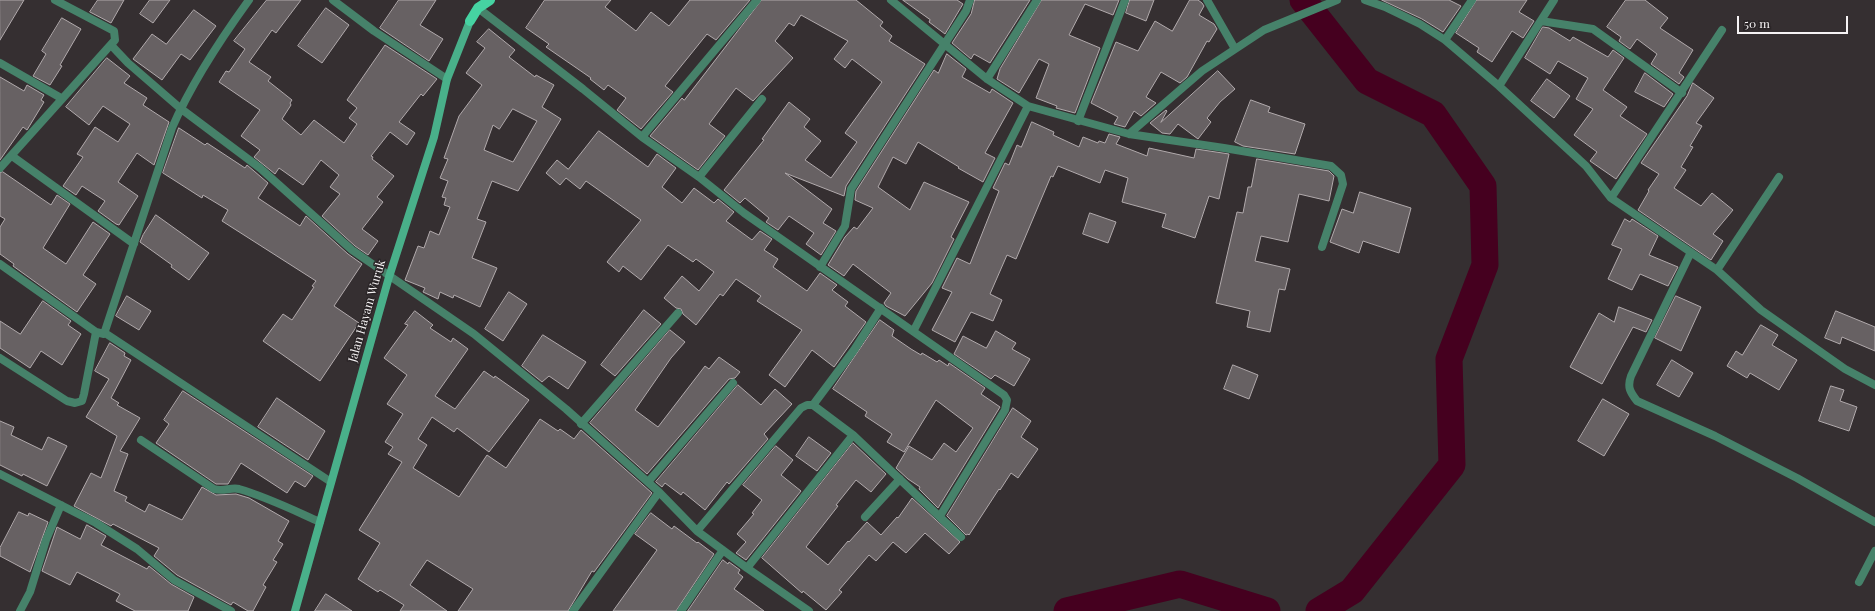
<!DOCTYPE html>
<style>
body{margin:0}
#map{position:relative;width:1875px;height:611px;overflow:hidden;background:#352f31;font-family:"Playfair Display",serif}
canvas{display:block}
.scale{position:absolute;left:1737px;top:16px;width:111px;height:18px;box-sizing:border-box;border:2px solid #f6f3f4;border-top:0;padding-left:5px;font-size:12px;line-height:14px;white-space:nowrap;color:#f6f3f4;-webkit-text-stroke:3px #2a2527;paint-order:stroke}
</style>
<div id="map">
<canvas width="1875" height="611"></canvas>
<div class="scale">50 m</div>
</div>
<script>
const context = document.querySelector('canvas').getContext('2d');
context.lineJoin = 'round';
function strokePath(path, color, width, dash) { context.strokeStyle = color; context.lineWidth = width; context.lineCap = dash ? 'butt' : 'round'; context.setLineDash(dash || []); context.stroke(path); }
function paint(path, color) { context.fillStyle = color; context.fill(path, 'evenodd'); }
function write(font, color, halo, rows, align = 'center') {
  context.font = font + ' "Playfair Display",serif'; context.lineWidth = 3; context.setLineDash([]); context.textBaseline = 'middle'; context.strokeStyle = halo; context.fillStyle = color; for (const [text, x, y, turn = 0] of rows) {
    context.save(); context.translate(x, y); context.rotate((+turn || 0) * Math.PI / 180); context.textAlign = isNaN(turn) ? turn : align; if (halo) context.strokeText(text, 0, 0); context.fillText(text, 0, 0); context.restore();
  }
}
strokePath(new Path2D(`
 M1303,0L1367,81L1433,114L1483,186L1485,265L1449,359L1452,465L1352,591L1319,611
 M1067,611L1180,584L1267,611`), '#45001f', 27);
const building = new Path2D(`
 M0,0H24L0,40Z
 M98,0H124L111,23L90,12Z
 M150,0H170L153,23L140,14Z
 M267,0H301L276,33L272,30L249,62L271,77L268,81L292,100L290,103L291,105L282,119L301,135L314,120L344,143L357,124L349,118L357,108L347,100L385,45L437,79L423,96L421,94L399,122L415,133L407,145L390,132L371,156L373,157L372,159L394,176L377,197L383,202L362,229L378,241L368,255L355,246L322,216L340,194L330,187L339,175L321,160L303,185L279,168L275,174L254,157L260,150L241,136L260,110L219,82L226,71L229,72L245,49L234,41Z
 M399,0H436L420,25L443,39L429,61L380,28Z
 M545,0H611L605,7L636,31L651,12L669,26L690,0H750L716,40L707,34L665,86L673,92L641,129L617,110L626,98L608,85L604,90L590,79L591,78L546,47L549,44L526,28Z
 M762,0H856L883,22L880,26L892,36L889,41L925,64L846,186L844,196L785,173L832,209L823,223L836,231L821,255L806,244L814,233L789,216L778,230L766,222L769,218L745,198L740,203L724,190L764,140L762,139L789,102L810,119L804,127L821,141L805,160L831,178L857,142L845,133L882,82L852,59L845,68L834,59L848,41L801,15L794,26L789,23L775,41L793,58L753,101L736,88L709,124L725,136L698,170L650,136L682,98L684,100Z
 M903,0H957L963,4L945,34L929,22L930,20Z
 M975,0H1030L990,63L974,54L971,59L952,43L971,14Z
 M1042,0H1119L1113,15L1085,4L1069,35L1100,48L1075,113L1056,108L1057,106L1036,98L1049,64L1039,59L1019,93L997,79L1000,69Z
 M1130,0H1154L1146,21L1126,13Z
 M1190,0H1198L1202,3L1204,6L1199,15L1214,24L1217,29L1209,42L1207,41L1187,77L1180,83L1161,72L1146,97L1156,103L1141,116L1134,111L1125,127L1114,124L1118,117L1091,103L1116,42L1138,51L1155,21L1172,31Z
 M1382,0H1449L1461,6L1443,32L1422,19Z
 M1477,0H1527L1519,12L1534,21L1523,38L1512,31L1492,62L1477,52L1479,48L1456,33Z
 M1626,0H1645L1668,18L1660,28L1693,50L1679,73L1684,77L1679,84L1651,64L1657,54L1637,39L1630,49L1619,41L1621,37L1607,27Z
 M326,8L349,25L322,63L298,46Z
 M194,10L216,26L190,60L181,54L162,80L133,59L152,34L166,44Z
 M62,18L81,29L60,65L62,66L50,85L33,76L46,54L42,51Z
 M1543,27L1549,28L1570,41L1573,37L1608,57L1613,50L1624,58L1603,90L1627,107L1620,116L1647,134L1616,179L1590,161L1597,152L1574,135L1593,109L1576,99L1588,78L1558,61L1550,74L1525,58Z
 M489,29L515,50L509,57L535,77L536,75L554,85L542,107L561,119L518,191L492,181L477,219L486,222L472,258L497,268L480,307L454,295L453,298L440,292L438,299L423,292L425,288L405,280L418,246L424,248L430,231L439,235L450,207L444,205L446,198L442,197L448,181L440,178L448,159L444,158L459,116L482,85L466,73L485,48L477,42ZM513,109L537,121L513,162L484,150L493,125L499,129Z
 M947,54L966,69L962,77L990,93L992,89L1013,103L985,153L995,158L983,182L958,168L959,167L918,142L906,164L893,157L878,187L910,210L924,182L969,202L951,237L954,239L932,283L905,316L886,306L884,303L891,293L853,264L844,276L828,265L845,237L854,227L857,229L873,208L855,200L856,191L934,70L938,73Z
 M107,58L130,76L124,83L147,98L143,105L169,122L154,165L137,153L118,182L138,196L119,225L116,224L98,211L105,201L82,186L76,195L63,186L83,157L77,154L95,127L118,142L130,124L103,106L89,125L66,107Z
 M1218,71L1235,89L1220,102L1207,118L1211,122L1198,139L1178,124L1170,134L1162,133L1150,123L1166,110L1167,111L1161,122Z
 M1645,73L1673,94L1664,107L1635,92Z
 M0,77L24,91L27,85L44,95L41,100L44,102L27,130L23,127L0,160Z
 M1547,79L1570,96L1554,118L1531,101Z
 M1693,83L1714,98L1696,123L1702,126L1690,146L1693,147L1681,167L1686,170L1674,188L1701,206L1712,193L1733,210L1713,234L1723,241L1711,260L1638,210L1649,191L1648,190L1659,174L1641,163L1687,96Z
 M1251,100L1270,107L1268,112L1305,124L1295,154L1243,146L1235,142Z
 M1032,122L1054,132L1053,135L1079,147L1083,137L1098,143L1099,141L1105,143L1109,134L1120,137L1116,144L1147,156L1149,148L1194,158L1196,149L1229,154L1219,199L1209,196L1195,238L1162,227L1166,214L1122,202L1128,178L1105,170L1100,183L1058,166L1053,177L1051,176L1016,259L1007,255L990,294L1002,300L993,321L971,312L955,342L932,330L952,292L942,288L957,258L970,264L999,191L993,188L1005,163L1009,165L1017,145L1021,147Z
 M179,128L205,145L207,143L245,168L247,165L268,183L258,198L300,226L306,216L348,254L362,264L334,306L359,323L320,381L263,341L283,314L292,320L314,287L312,286L316,281L222,221L228,210L203,195L202,198L163,173Z
 M599,131L648,167L657,154L676,168L662,187L682,203L694,188L714,203L718,199L734,212L726,221L752,240L760,231L772,239L764,250L778,259L773,267L807,291L820,273L837,285L832,290L848,302L845,306L866,322L834,367L812,350L785,387L769,375L802,330L757,301L761,296L736,279L723,296L720,294L696,325L683,314L681,309L676,308L664,298L682,276L699,291L714,272L696,259L693,262L668,245L641,280L623,266L619,272L607,262L641,220L586,181L580,189L566,178L560,185L546,173L557,160L568,169Z
 M1257,159L1329,171L1334,176L1329,201L1299,194L1288,242L1261,236L1255,261L1290,269L1285,290L1279,289L1270,332L1247,327L1250,311L1216,303L1237,212L1243,213L1248,187H1251Z
 M3,172L51,205L57,195L70,204L43,248L66,264L93,222L110,234L83,275L96,284L77,312L13,266L14,264L0,254V227L5,219L0,216V173Z
 M1360,192L1411,208L1399,253L1363,241L1359,253L1330,242L1342,209L1353,213Z
 M1090,213L1116,222L1108,243L1083,234Z
 M156,215L209,253L189,280L171,267L172,265L140,242L143,235Z
 M1625,219L1630,222L1632,219L1658,236L1649,255L1678,267L1668,286L1640,274L1632,290L1608,279L1622,249L1612,245Z
 M509,292L527,304L503,341L485,329Z
 M127,296L151,311L139,330L116,316Z
 M1676,296L1701,307L1681,351L1655,338Z
 M43,301L71,321L68,325L81,334L62,365L41,351L30,368L0,348V321L20,334Z
 M1619,307L1652,320L1646,332L1633,327L1602,384L1570,367L1599,313L1614,322Z
 M644,310L661,324L615,376L601,365Z
 M415,311L433,325L430,328L451,342L453,338L468,349L435,396L455,409L484,371L494,378L495,376L529,400L489,452L457,428L454,432L432,417L418,439L427,445L413,468L459,497L487,455L506,468L540,419L558,431L560,429L574,439L581,430L652,493L594,572L592,571L568,611H458L473,589L427,560L410,585L447,611H400L404,605L380,590L378,592L358,579L380,543L359,530L402,462L388,454L393,447L385,442L403,414L387,404L407,375L384,358L408,325L405,324Z
 M1836,311L1875,327V351L1842,337L1840,344L1825,338Z
 M880,320L894,330L892,336L911,349L921,355L922,353L937,362L939,360L948,366L949,363L985,388L981,394L1000,407L938,508L919,489L920,487L908,479L896,468L909,446L932,460L944,443L956,452L973,428L936,400L904,452L887,442L892,434L865,416L867,412L833,389Z
 M1761,325L1778,335L1772,345L1797,360L1779,390L1750,373L1747,378L1727,366L1736,351L1742,355Z
 M670,330L685,342L671,358L635,410L658,427L705,366L709,369L719,357L740,372L735,378L729,379L647,474L590,423Z
 M996,331L1016,343L1012,349L1030,359L1014,386L995,375L991,379L954,354L963,336L986,348Z
 M543,335L586,362L568,389L549,376L542,382L522,366Z
 M110,343L125,353L124,356L131,360L111,398L119,403L117,405L140,418L120,451L128,454L114,491L127,497L125,501L145,512L149,504L182,520L202,487L216,495L236,494L249,498L289,521L278,541L283,544L273,560L277,562L263,585L266,587L253,611H248L233,602L231,605L177,575L154,556L159,548L113,524L111,526L74,506L91,473L101,478L117,436L86,417L109,379L95,371Z
 M1672,360L1693,373L1679,397L1657,385Z
 M1233,365L1258,375L1249,399L1224,389Z
 M738,385L761,405L775,389L792,404L764,434L768,439L729,484L727,482L705,510L683,492L681,495L665,483L662,487L656,482Z
 M1831,386L1844,390L1840,401L1857,407L1849,431L1819,421Z
 M183,391L313,476L305,487L295,481L287,493L241,463L228,484H216L156,443L169,424L164,420Z
 M277,398L325,431L308,460L258,427Z
 M1603,399L1629,414L1604,456L1578,441Z
 M1013,408L1031,421L1021,437L1038,449L1018,478L1011,473L1000,490L999,489L969,535L968,534L966,535L947,516Z
 M0,421L14,427L11,435L42,450L48,437L67,446L47,486L23,474L22,476L0,465Z
 M809,437L831,453L817,471L796,456Z
 M853,443L886,474L871,492L856,480L836,505L838,506L806,547L828,565L848,541L849,542L867,522L881,535L897,517L898,518L912,498L960,542L949,554L925,533L906,553L893,542L876,561L869,555L839,590L842,592L826,610L803,591L802,593L762,558Z
 M776,446L793,460L781,475L801,491L746,560L736,553L746,542L737,534L754,514L752,513L762,500L743,485Z
 M19,512L28,516L29,513L48,522L30,572L0,556V548Z
 M651,513L672,529L674,526L697,543L698,542L714,554L676,611H613L657,550L635,534Z
 M87,525L106,536L101,545L147,569L149,566L171,584L194,597L188,611H135L116,601L120,594L77,572L70,585L42,571L57,527L80,539Z
 M723,560L728,564L729,562L740,570L738,573L743,577L734,589L764,611H688Z
 M326,594L352,611H315Z`);
paint(building, '#676163');
strokePath(building, '#b1aaac', 1);
strokePath(new Path2D(`
 M333,0L374,31L447,79
 M891,0L987,79L1028,106L1129,134L1224,148L1331,166L1341,175L1343,184L1322,247
 M1207,0L1235,49
 M1365,0L1385,7L1420,24L1445,40L1499,86L1586,166L1611,198L1717,270L1761,310L1845,369L1875,385
 M478,8L583,89L642,137L699,177L744,213L1004,395L1007,400L1005,410L940,516
 M1541,21L1593,29L1682,93
 M1445,40L1472,0
 M111,45L128,63L180,108L260,168L352,250L474,334L566,409L659,492L697,531L747,568L809,611
 M0,63L61,98
 M987,79L1037,0
 M1499,86L1554,0
 M1078,121L1125,0
 M1129,134L1202,71L1264,30L1337,0
 M642,137L757,0
 M12,156L134,244
 M0,168L115,40L114,31L55,0
 M699,177L762,99
 M1611,198L1722,30
 M1691,252L1631,376C1627,387 1630,392 1637,401L1715,436L1797,478L1875,522
 M0,264L96,332L104,334L172,128C192,82 220,40 249,0
 M820,267L845,226L851,189L966,11L970,0
 M1717,270L1779,177
 M914,330L1028,106
 M105,333L331,482
 M0,358L67,401L75,403L82,401L84,394L96,332
 M813,405L853,435L961,537
 M581,424L678,313
 M141,440L214,489C223,492 231,487 239,489C267,497 293,510 320,522
 M0,474L96,523L137,549L174,580L231,611
 M648,482L733,383
 M865,517L900,479
 M697,531L801,408L807,405H813L854,350L881,308
 M747,568L853,435
 M1859,582L1875,551
 M20,611L30,592L46,540L61,505
 M573,611L659,492
 M681,611L723,550`), '#46826a', 8);
strokePath(new Path2D(`
 M295,611L389,277L434,137L447,79L470,21`), '#49b08a', 8);
strokePath(new Path2D(`
 M470,21L478,8L490,0`), '#46d3a2', 10);
write('12px', '#f6f3f4', '#2a2527', [
 ["Jalan Hayam Wuruk",367,311,-74]
]);
</script>
